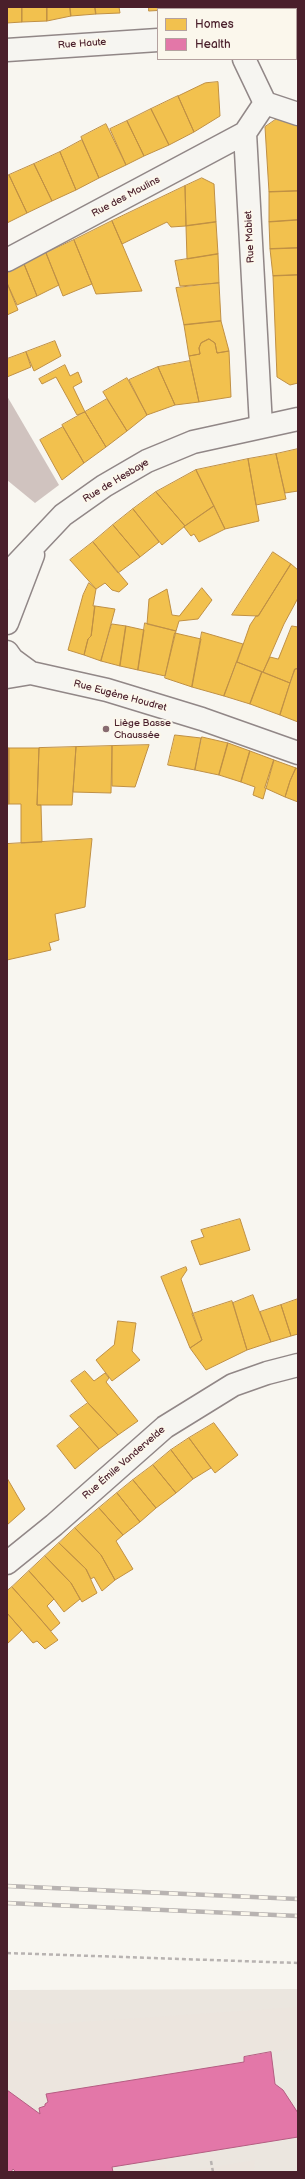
<!DOCTYPE html>
<meta charset="utf-8">
<style>
body{margin:0}
#map{position:relative;width:305px;height:2179px;overflow:hidden;background:#f8f6f0;font-family:"Balsamiq Sans",sans-serif}
canvas{display:block}
.frame{position:absolute;inset:0;border:8px solid #4a1f2b;pointer-events:none}
.legend{position:absolute;left:157px;top:8px;width:140px;height:52px;box-sizing:border-box;background:#fbf7ec;border:1px solid #b4a19f;margin:0;padding:5px 7px;list-style:none;font-size:12px;color:#4a1f2b}
.legend li{display:flex;align-items:center;gap:8px;height:20px}
.legend b{width:20px;border:1px solid #b4a19f}
</style>
<div id="map">
<canvas width="305" height="2179"></canvas>
<div class="frame"></div>
<ul class="legend">
<li><b style="height:11px;background:#f2c14e"></b>Homes</li>
<li><b style="height:11px;background:#e377a8"></b>Health</li>
</ul>
</div>
<script>
const context = document.querySelector('canvas').getContext('2d');
context.lineJoin = 'round';
function paint(path, color) { context.fillStyle = color; context.fill(path, 'evenodd'); }
function strokePath(path, color, width, dash) { context.strokeStyle = color; context.lineWidth = width; context.lineCap = dash ? 'butt' : 'round'; context.setLineDash(dash || []); context.stroke(path); }
function write(font, color, halo, rows, align = 'center') {
  context.font = font + ' "Balsamiq Sans",sans-serif'; context.lineWidth = 4; context.setLineDash([]); context.textBaseline = 'middle'; context.strokeStyle = halo; context.fillStyle = color; for (const [text, x, y, turn = 0] of rows) {
    context.save(); context.translate(x, y); context.rotate((+turn || 0) * Math.PI / 180); context.textAlign = isNaN(turn) ? turn : align; if (halo) context.strokeText(text, 0, 0); context.fillText(text, 0, 0); context.restore();
  }
}
paint(new Path2D(`
 M298,1989V2172H7V1990Z`), '#ebe6df');
paint(new Path2D(`
 M261,7H298V58L296,56V9H261Z
 M298,2007V2048L244,2057V2062L47,2094L48,2102L45,2104V2106L39,2108L40,2114L7,2090V2021L53,2024Z
 M255,2160L254,2172H184Z
 M165,2165L167,2172H127Z`), '#ece5de');
paint(new Path2D(`
 M7,396L59,485L35,503L7,480Z`), '#d0c3bf');
const homes = new Path2D(`
 M7,7H22V22L7,23Z
 M22,7H47V21L22,22Z
 M47,7H70L71,16L47,21Z
 M70,7H95L96,14L71,16Z
 M95,7H119L120,13L96,14Z
 M149,7H185L183,9L149,11Z
 M218,82L220,116L194,132L178,96L205,83Z
 M178,96L194,132L169,145L151,109Z
 M151,109L169,145L144,156L127,121Z
 M278,118L298,125V191L269,192L265,127Z
 M127,121L144,156L126,165L110,129Z
 M106,124L126,165L99,178L81,137Z
 M82,140L99,178L76,190L60,152Z
 M60,152L76,190L52,201L34,164Z
 M34,164L52,201L27,213L9,175Z
 M9,175L27,213L7,223V177Z
 M202,178L214,184L216,222L186,226L185,186Z
 M185,186L186,226L171,227L167,222L122,244L112,221Z
 M298,191V220L269,222V192Z
 M298,220V248L270,249L269,222Z
 M112,221L122,244L142,291L96,294L92,284L74,240Z
 M216,222L218,254L187,259L186,226Z
 M74,240L92,284L63,296L46,253Z
 M298,248V275L273,276L270,249Z
 M46,253L59,285L37,296L24,264Z
 M218,254L219,283L180,286L175,261Z
 M24,264L37,296L17,305L7,283V272Z
 M298,275V383L290,385L277,377L273,276Z
 M7,283L18,310L7,315Z
 M219,283L221,321L184,325L176,288Z
 M221,321L229,351L217,353L215,343L209,339L201,343L199,348L200,354L189,356L184,325Z
 M209,339L215,343L217,353L229,351L231,397L199,402L189,356L200,354L199,348L201,343Z
 M55,341L61,356L34,371L26,352Z
 M26,352L31,367L7,377V359Z
 M190,361L199,402L175,405L158,367Z
 M65,365L70,376L78,372L82,382L73,387L85,412L77,415L56,377L42,384L39,379Z
 M158,367L175,405L147,415L129,380Z
 M127,378L147,415L127,431L103,392Z
 M107,399L127,431L106,447L85,412Z
 M85,412L106,447L84,463L62,425Z
 M63,427L84,463L62,480L40,440Z
 M298,449V491L285,493L276,454Z
 M276,454L286,499L256,505L248,459Z
 M248,459L259,521L225,529L196,470Z
 M196,470L214,506L185,526L156,492Z
 M156,492L185,526L162,545L133,509Z
 M214,506L225,529L199,542L194,534L191,536L184,527Z
 M133,509L159,542L140,557L113,525Z
 M113,525L140,557L118,573L93,542Z
 M93,542L128,584L119,592L112,590L105,583L96,589L70,560Z
 M273,552L291,564L258,616L232,615Z
 M291,564L298,570V598L284,624L263,672L237,662L250,625L256,616H258Z
 M89,583L96,589L93,606H95L91,636L88,639L84,655L68,650L83,595Z
 M202,588L212,600L198,619L179,621L176,631L147,624L149,599L167,589L172,615L179,616Z
 M95,606L115,609L101,661L84,655L88,639L91,636Z
 M145,623L176,631L165,676L138,670Z
 M112,624L126,626L120,666L101,661Z
 M126,626L144,630L138,670L120,666Z
 M292,626L298,627V668L295,669L290,683L263,672L270,657L278,659Z
 M202,632L243,644L224,696L192,687Z
 M175,633L201,639L192,687L165,678Z
 M237,662L262,672L250,704L224,696Z
 M295,669H298V722L280,715Z
 M262,672L290,683L280,715L250,704Z
 M175,735L201,738L195,770L168,765Z
 M202,737L228,743L219,775L195,770Z
 M228,743L250,751L241,782L219,775Z
 M149,745L135,787L112,786V746Z
 M112,746L111,793L73,792L76,747Z
 M76,747L72,805H37L39,748Z
 M7,748H9V804H7Z
 M9,748H39L37,805H41L42,842L21,843V804H9Z
 M250,751L274,760L263,799L253,795L255,787L241,782Z
 M274,760L296,768L290,781L285,797L265,788Z
 M296,768L298,769V802L285,797L290,781Z
 M92,839L85,907L55,914L59,940L49,943L51,950L7,960V844Z
 M240,1219L250,1250L200,1265L191,1241L204,1237L201,1230Z
 M186,1267L187,1270L181,1279L202,1340L190,1348L161,1277Z
 M253,1295L271,1342L247,1350L233,1303Z
 M298,1299V1334L291,1336L281,1305Z
 M232,1301L247,1350L206,1370L190,1348L202,1340L192,1314Z
 M281,1305L291,1336L271,1342L260,1312Z
 M118,1321L136,1323L132,1351L140,1360L112,1381L96,1360L114,1345Z
 M85,1371L94,1381L105,1373L109,1378L106,1382L138,1421L118,1435L88,1403L71,1381Z
 M88,1403L118,1435L99,1449L70,1416Z
 M214,1423L238,1455L215,1473L189,1438Z
 M80,1427L99,1449L75,1469L57,1446Z
 M189,1438L211,1468L193,1479L171,1450Z
 M171,1450L193,1479L176,1493L153,1465Z
 M153,1465L176,1493L156,1508L133,1480Z
 M7,1478L25,1509L7,1525Z
 M133,1480L156,1508L140,1522L117,1493Z
 M117,1493L140,1522L123,1535L99,1508Z
 M99,1508L123,1535L116,1541L133,1569L115,1580L101,1555L75,1528Z
 M75,1528L101,1555L115,1580L102,1591L94,1577L91,1579L86,1569L59,1543Z
 M59,1543L86,1569L97,1593L82,1602L71,1583L45,1556Z
 M45,1556L71,1583L80,1599L64,1612L54,1599L29,1571Z
 M29,1571L54,1599L47,1606L60,1623L51,1631L12,1587Z
 M12,1587L37,1615L58,1640L45,1649L37,1641L33,1643L7,1613V1591Z
 M7,1613L22,1630L7,1644Z`);
paint(homes, '#f2c14e');
strokePath(homes, '#c09044', 1);
const health = new Path2D(`
 M271,2052L275,2084L283,2090L298,2113V2137L112,2167L113,2172H16L13,2169L11,2172H7V2090L40,2114L39,2108L45,2106V2104L48,2102L46,2094L244,2062V2057Z`);
paint(health, '#e377a8');
strokePath(health, '#b55d82', 1);
const minor = new Path2D(`
 M230,7V9
 M7,50L158,40
 M244,59L265,103
 M265,103L298,114
 M7,260L245,133
 M261,426L245,133L265,103`);
const secondary = new Path2D(`
 M7,1563L54,1525L165,1427L233,1385L267,1373L298,1365`);
const primary = new Path2D(`
 M7,578L12,569L63,515L104,486L147,461L193,442L298,419
 M7,623L33,555
 M7,652L12,659L31,673
 M7,677L31,673L107,690L202,719L298,753`);
strokePath(minor, '#918787', 25);
strokePath(secondary, '#918787', 25);
strokePath(primary, '#918787', 25);
strokePath(new Path2D(`
 M7,1953L298,1963
 M211,2161L213,2172`), '#b8b3b1', 2.5, [4, 3]);
strokePath(minor, '#f6f5f1', 22);
strokePath(secondary, '#f6f5f1', 22);
strokePath(primary, '#f6f5f1', 22);
const rail = new Path2D(`
 M7,1886L298,1899
 M7,1903L298,1916`);
strokePath(rail, '#b8b3b1', 4.5);
strokePath(rail, '#fbf7ec', 3, [9]);
for (const [x, y, r, color] of [
 [106,729,4,"#876a70"]
]) { const dot = new Path2D(); dot.arc(x, y, r, 0, 2 * Math.PI); context.fillStyle = color; context.fill(dot); strokePath(dot, '#fbf7ec', 1.5); }
write('10px', '#4a1f2b', '#fbf7ec', [
 ["Rue Haute",82,44,-4],
 ["Rue des Moulins",126,197,-28],
 ["Rue Mabiet",250,237,-93],
 ["Rue de Hesbaye",116,481,-31],
 ["Rue Eugène Houdret",120,696,15],
 ["Rue Émile Vandervelde",124,1463,-41]
]);
write('10px', '#4a1f2b', '#fbf7ec', [
 ["Liège Basse",114,723],
 ["Chaussée",114,735]
], 'left');
</script>
